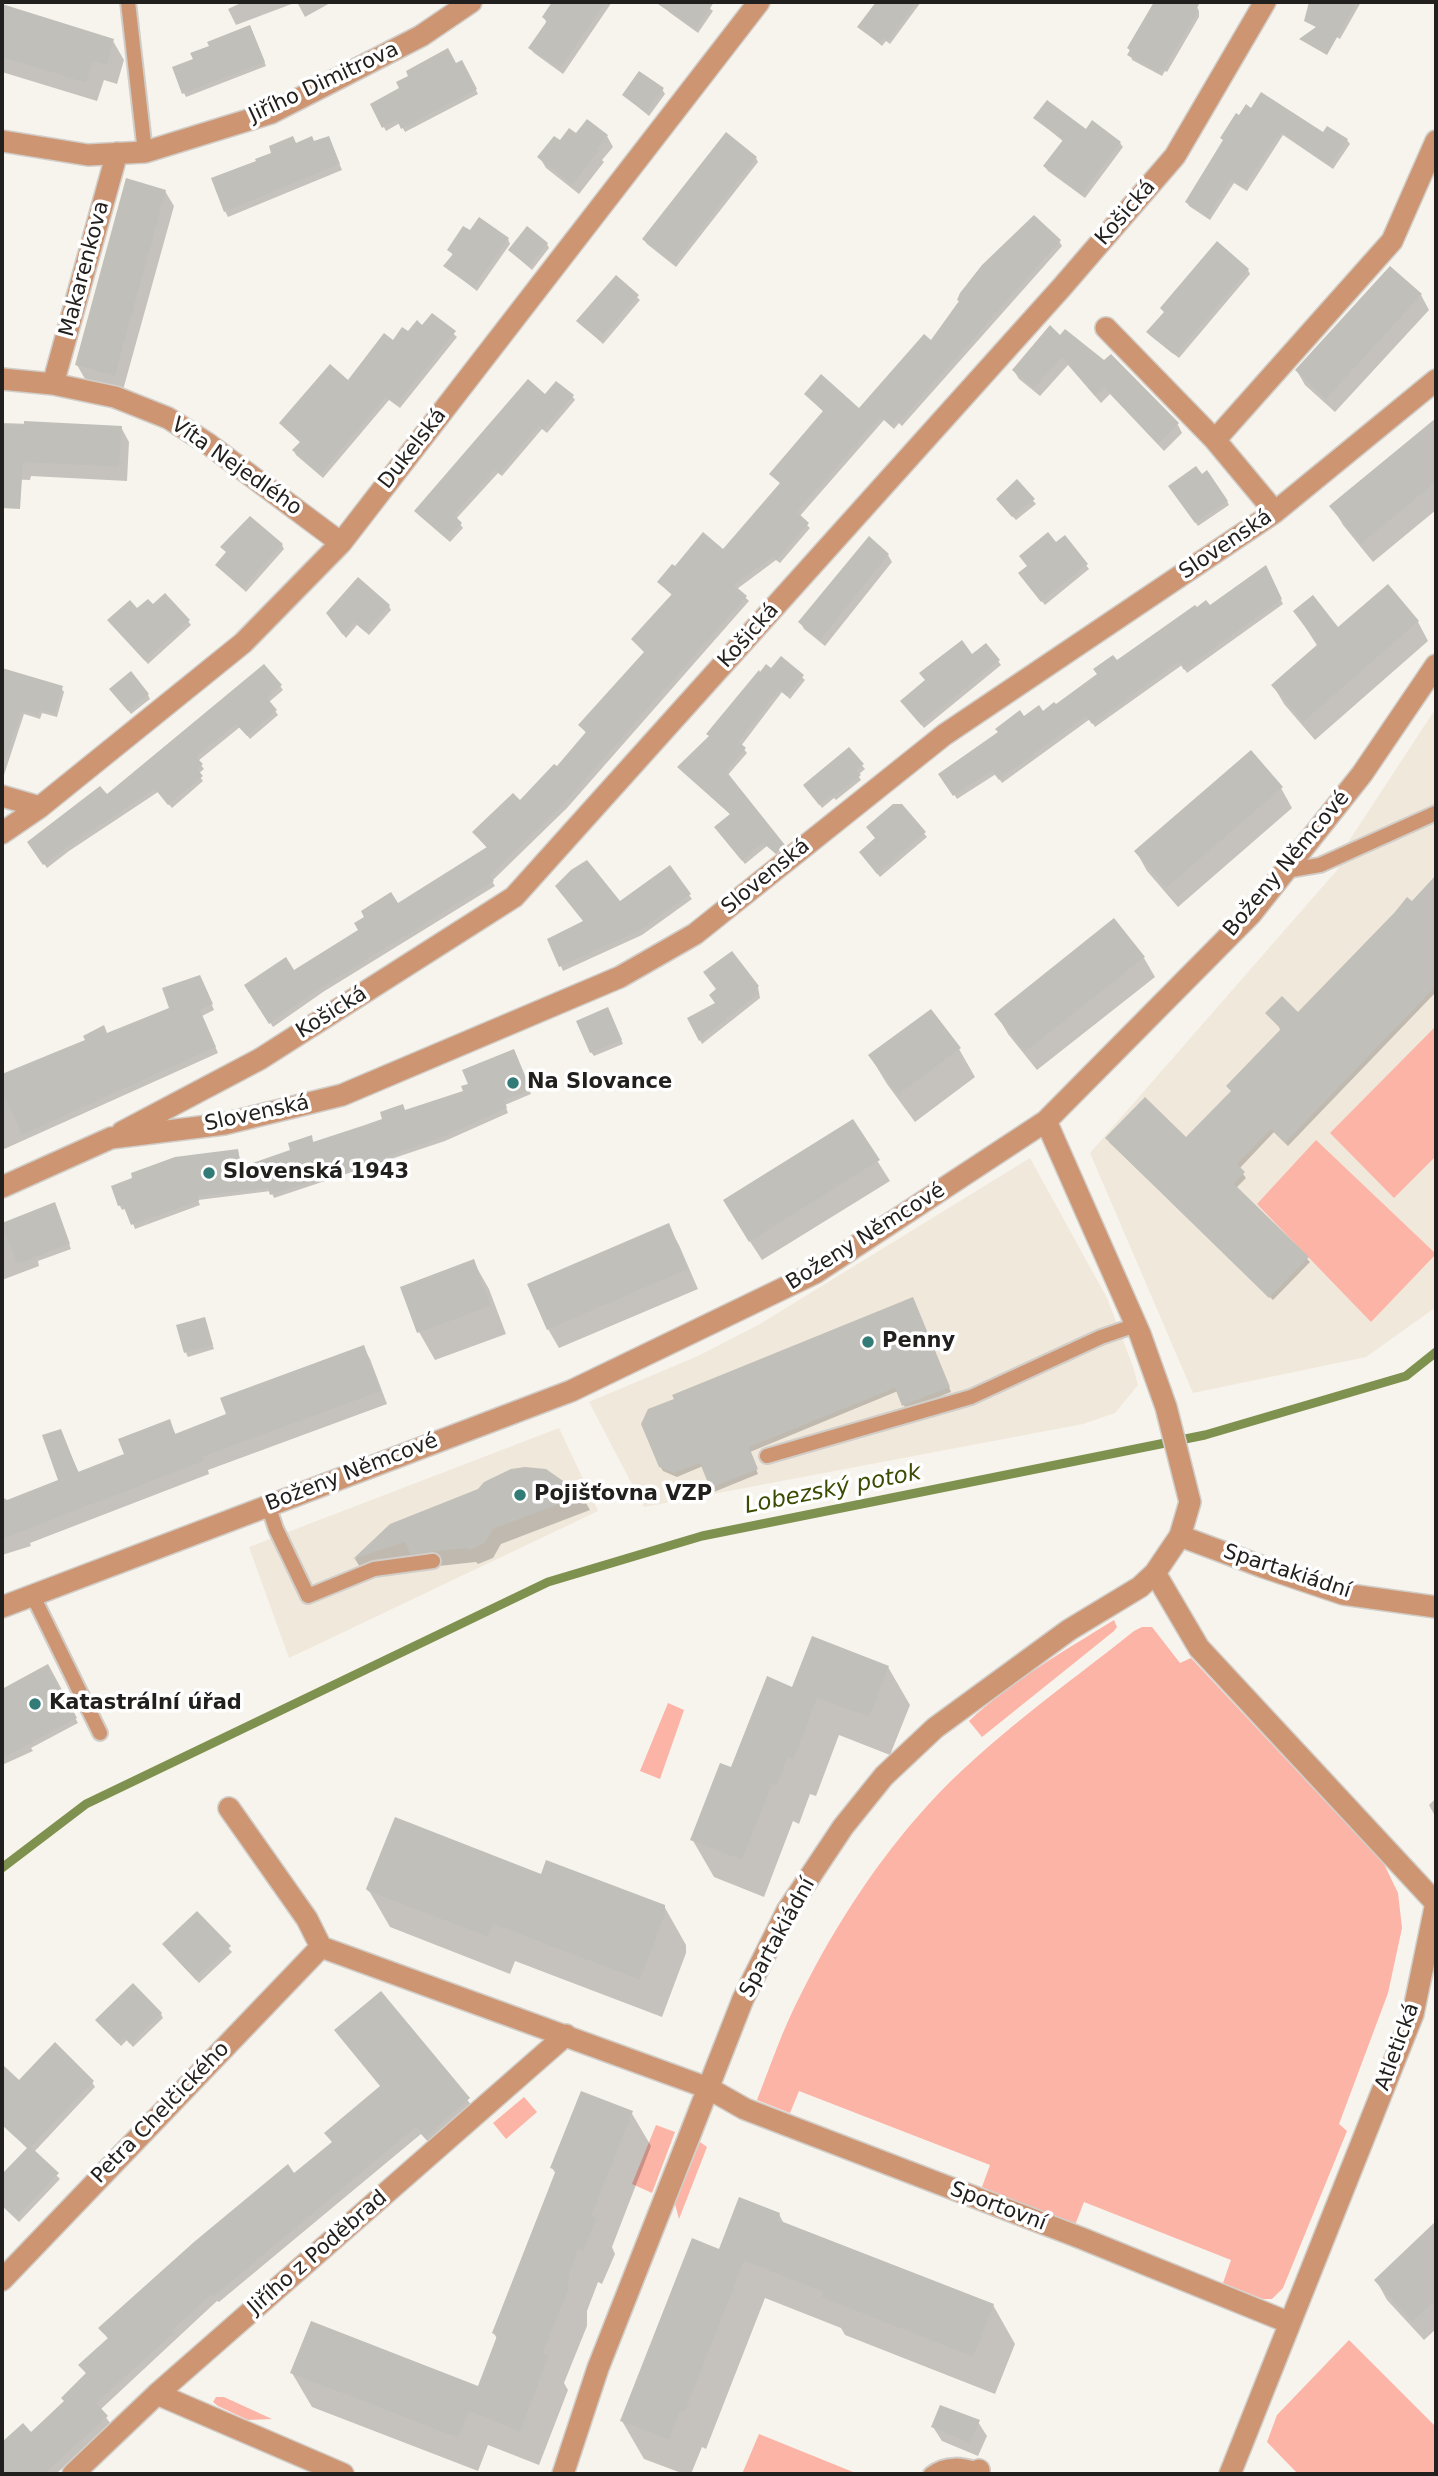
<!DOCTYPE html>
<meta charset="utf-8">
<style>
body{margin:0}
#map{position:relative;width:1438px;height:2476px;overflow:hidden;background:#f7f3ed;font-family:"DejaVu Sans",sans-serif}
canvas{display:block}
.frame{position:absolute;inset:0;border:4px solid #22201e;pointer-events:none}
</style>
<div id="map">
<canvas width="1438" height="2476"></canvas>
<div class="frame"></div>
</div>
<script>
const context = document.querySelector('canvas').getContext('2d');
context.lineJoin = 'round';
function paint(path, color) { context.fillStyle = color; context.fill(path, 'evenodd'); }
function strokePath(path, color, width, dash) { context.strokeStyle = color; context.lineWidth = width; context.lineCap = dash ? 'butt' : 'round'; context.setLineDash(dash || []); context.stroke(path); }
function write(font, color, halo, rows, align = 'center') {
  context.font = font + ' "DejaVu Sans",sans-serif'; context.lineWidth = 7; context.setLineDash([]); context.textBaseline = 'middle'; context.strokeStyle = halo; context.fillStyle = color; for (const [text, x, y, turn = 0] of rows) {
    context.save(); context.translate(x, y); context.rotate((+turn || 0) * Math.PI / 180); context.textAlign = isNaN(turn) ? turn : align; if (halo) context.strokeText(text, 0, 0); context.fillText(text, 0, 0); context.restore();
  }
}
paint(new Path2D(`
 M1436,708V1307L1366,1357L1193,1393L1090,1153L1338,869L1345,847Z
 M1030,1158L1107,1298L1133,1367L1138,1385L1115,1413L1083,1424L644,1507L589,1402L698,1356L760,1324Z
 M559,1428L598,1511L289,1658L249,1547Z`), '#f0e8db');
paint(new Path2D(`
 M1436,1026V1156L1394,1198L1330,1133Z
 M1316,1140L1436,1254L1371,1322L1257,1204Z
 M1114,1620L1117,1627L1114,1631L982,1737L969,1721C1012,1681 1064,1651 1114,1620Z
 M1142,1627H1152L1180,1663L1191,1658L1384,1864L1398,1893L1402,1928L1388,1993L1339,2124L1347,2131L1283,2288L1272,2299H1263L1223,2283L1231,2260L1084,2202L1075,2225L982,2187L990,2165L799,2091L790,2113L757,2100C771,2064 784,2026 802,1992C835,1926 877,1861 927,1806C987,1740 1064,1687 1134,1631Z
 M668,1703L684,1710L660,1779L640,1771Z
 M524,2097L537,2112L506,2139L493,2123Z
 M656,2125L675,2132L652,2193L632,2184Z
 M700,2142L707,2147L679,2219L675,2204Z
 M1349,2340L1436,2427V2474H1298L1267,2442L1277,2415Z
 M216,2397H224L272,2419L248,2420L218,2406L213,2402Z
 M759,2434L858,2474H860H742Z`), '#fcb4a7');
paint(new Path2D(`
 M243,2H332L305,17L297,2L236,25L228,9Z
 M554,2H612L563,74L534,53L530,48L547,24L544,17Z
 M671,2H702L713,11L698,33L669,12L667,8Z
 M878,2H921L890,44L886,41L882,46L860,27Z
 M1156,2H1188L1197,7L1199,11V17L1167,72L1165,71L1162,76L1132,60L1129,48Z
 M1309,2H1361L1340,39L1309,21Z
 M2,6L113,41L124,60L117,84L104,80L97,101L2,72Z
 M252,31L266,66L186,97L184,93L195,60Z
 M462,62L478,94L405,132L400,123L386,131L372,104Z
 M662,89L665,94L649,116L624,95Z
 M1236,116L1324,134L1328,128L1347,140L1350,144L1333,169L1283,135L1247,191L1234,183L1210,220L1189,206L1187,202L1224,141Z
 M1035,118L1120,143L1123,147L1085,198L1048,171L1045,167L1064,142Z
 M576,135L607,136L613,147L602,160L604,162L579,194L546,168L540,158L560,143Z
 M331,144L342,170L228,217L225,211L296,145Z
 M756,158L758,162L676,267L647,244L644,240Z
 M165,191L174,206L123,390L85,379L77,365Z
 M508,239L510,244L477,291L445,266L453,255L449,250Z
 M1059,241L1062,246L902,426L899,423L894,429L884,420L799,517L810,528L780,563L776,560L737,589L749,601L567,808L492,881L495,886L323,992L273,1027L246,985L293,972L488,849L474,833L520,803L557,769L587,734L580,725L646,653L633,639L673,596L659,583L723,552L781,484L771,474L824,412L806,394L859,410L932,343Z
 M547,244L549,248L532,270L510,250Z
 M1248,270L1250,274L1179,358L1151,336L1148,332L1165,313L1162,308Z
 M616,277L640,300L603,344L579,321Z
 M1421,295L1429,310L1335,412L1305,385L1297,371Z
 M432,315L457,337L400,408L389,400L323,478L296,455L294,451L301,443L281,423L349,382L393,342L423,327Z
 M1060,337L1104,363L1110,356L1178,425L1182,433L1164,451L1110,394L1101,403L1068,365L1040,396L1019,379L1014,371Z
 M572,396L575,400L547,433L542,429L502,476L498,473L456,519L463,528L450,542L419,515L416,511L545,397Z
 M1436,420V510L1373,562L1343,525L1332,506Z
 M2,423L121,427L129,442L127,481L31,476L30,480L2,479Z
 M1016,482L1036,504L1016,520L1000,503Z
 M1173,490L1227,501L1229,505L1198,526Z
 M1065,538L1089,569L1045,605L1022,577Z
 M282,545L284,549L246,592L217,565L227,553L223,547Z
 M888,555L892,562L825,646L804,629L800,622Z
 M1265,568L1283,604L1187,673L1182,665L1095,727L1090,719L1002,783L996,774L957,799L941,774L1024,718L1042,713L1055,706L1117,663L1209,607Z
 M1387,587L1418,622L1428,641L1315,740L1284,704L1273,685L1318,647L1295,611L1338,630Z
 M389,606L391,610L369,635L357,625L346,638L331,618Z
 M137,611L188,621L191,625L148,664L112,624Z
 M986,645L1001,665L924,728L905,705Z
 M781,658L805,680L790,699L782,692L741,746L747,753L727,776L786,850L778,856L767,846L745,864L719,831L731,815L679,767L710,737Z
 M2,670L61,688L64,692L57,717L42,713L40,719L24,714L4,775H2Z
 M280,686L283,690L269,702L278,715L250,739L240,727L198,761L204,769L198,774L203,781L172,808L158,792L69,851L47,868L32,847Z
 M114,693L148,695L150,699L131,714Z
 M849,750L865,769L858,775L861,780L836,800L834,798L822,808L808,789Z
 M1281,788L1292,808L1178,907L1147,871L1136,851Z
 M901,806L927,837L880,877L863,856Z
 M1436,878V992L1288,1146L1274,1132L1239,1169L1246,1178L1236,1188L1310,1262L1273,1300L1109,1142L1186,1140L1232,1092L1298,1014Z
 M689,895L692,899L642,935L563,971L549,940L620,904Z
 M732,953L758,987L760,998L702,1044L689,1019L717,1004L718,990Z
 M1144,958L1155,977L1037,1070L1008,1034L997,1015Z
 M203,983L214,1010L202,1016L218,1053L2,1150V1075L171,1009Z
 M610,1014L623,1044L594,1056L591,1052Z
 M959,1049L975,1077L915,1122L887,1084L870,1056Z
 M515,1055L531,1094L505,1105L508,1113L445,1141L274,1198L271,1191L198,1200L200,1205L135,1229L127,1208L122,1210L120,1206L113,1187L238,1151L242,1168L292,1151L311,1137L314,1143L466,1092L470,1085Z
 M852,1121L890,1181L762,1260L736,1220Z
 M54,1204L71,1249L38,1261L39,1266L2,1280V1225Z
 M668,1226L679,1245L698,1289L559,1348L548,1329Z
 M473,1261L489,1289L506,1334L435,1360L419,1332L403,1288Z
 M915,1303L951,1392L906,1410L898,1391L750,1452L758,1474L714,1492L703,1466L677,1477L663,1471L660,1466Z
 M204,1319L214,1349L188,1357L186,1353Z
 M363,1347L370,1359L387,1404L208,1470L209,1474L30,1543L31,1546L2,1555V1497L9,1501L60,1481V1431L79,1473L127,1455L169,1421L176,1435L228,1415Z
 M545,1471L582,1496L590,1510L501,1544L493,1558L478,1564L476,1562L420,1568L413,1556L363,1572L355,1559L391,1525Z
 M47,1667L78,1723L31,1748L33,1751L2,1765V1691Z
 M888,1667L910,1705L890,1755L839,1735L816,1796L810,1794L799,1824L793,1821L764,1897L714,1877L692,1839L732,1769L793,1689Z
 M1436,1798V1818L1429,1805Z
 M542,1876L664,1906L686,1945V1953L662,2017L515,1961L510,1974L390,1927L368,1889Z
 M197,1914L232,1952L199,1983L167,1949Z
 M381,1994L473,2107L430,2144L421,2134L219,2302L217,2301L100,2410L111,2424L56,2474H2V2444L23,2425L31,2434L66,2402L87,2375L81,2365L109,2340L101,2328L333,2143L326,2133L382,2088Z
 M161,2014L163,2018L133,2047L127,2040L121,2046L100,2024Z
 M2,2067L19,2083L92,2082L95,2087L34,2152L60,2179L19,2222L2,2206V2176L28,2149L2,2122Z
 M631,2112L651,2146L612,2247L615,2254L602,2284L598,2282L587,2311V2326L564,2383L568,2390L539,2465L488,2445L478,2471L312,2407L292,2373L479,2388L497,2339L494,2333L556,2174L552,2168Z
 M779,2214L784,2224L993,2305L1015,2344L995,2394L845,2335L841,2328L765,2298L706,2449L702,2447L691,2474H684L644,2459L622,2421L720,2251Z
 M1436,2224V2329L1424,2340L1387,2300L1376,2280Z
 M978,2422L987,2436L978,2456L942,2441L933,2427Z`), '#0003');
strokePath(new Path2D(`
 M2,1868L86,1804L548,1582L702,1536L1205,1435L1406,1376L1436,1352`), '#7f914e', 9);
paint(new Path2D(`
 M552,2H606L560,69L528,48L547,21L542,17Z
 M655,2H714L696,30Z
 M876,2H917L888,41L883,38L879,43L857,27Z
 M1154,2H1200L1196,10L1198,11L1164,69L1162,68L1159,73L1127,55L1130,50L1127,48Z
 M1309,2H1357L1327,55L1299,39L1316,27L1304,21Z
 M2,4L114,39L107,65L93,61L86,83L2,57Z
 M250,25L265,62L182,94L172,67L193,59L190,53L209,46L207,42Z
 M448,48L456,63L462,60L477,89L401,129L397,120L382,128L370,104L399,88L396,82L408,76L406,71Z
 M639,71L664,88L646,113L622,95Z
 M1261,92L1323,132L1327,126L1348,139L1330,166L1281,132L1244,188L1231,180L1208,217L1185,202L1223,140L1220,138L1236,113L1239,115L1246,104L1251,108Z
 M1047,100L1086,129L1092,120L1121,142L1082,195L1043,166L1063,140L1033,118Z
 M587,119L608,135L597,149L599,151L572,185L537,157L554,136L560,140L569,128L576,133Z
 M726,132L757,157L674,264L642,239Z
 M293,136L296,143L312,136L314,141L329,136L340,164L224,212L211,178L256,161L255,159L271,153L269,146Z
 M126,178L166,190L115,376L75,365Z
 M1034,215L1061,240L899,423L896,420L891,426L881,417L797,512L809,523L797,537L777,560L773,557L734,585L747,596L565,803L490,876L494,881L321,988L269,1024L244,985L286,957L294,970L358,930L354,923L364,917L361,911L391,892L398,903L487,847L472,832L513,793L520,800L554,764L557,766L586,732L578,725L644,652L631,639L672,594L657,582L672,564L675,566L703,532L723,549L780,483L769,474L823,411L804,394L821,374L859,408L924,334L931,340L959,301L957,300L960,293L982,265Z
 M479,217L509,238L474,288L443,266L453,254L447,250L463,226L470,230Z
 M527,226L548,243L529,267L508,250Z
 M1217,241L1249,269L1176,355L1172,353L1146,332L1164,312L1160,308Z
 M1390,266L1422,294L1326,399L1295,370Z
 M616,275L639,295L600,341L576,321Z
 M432,313L456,331L397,405L386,397L320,475L292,450L300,442L279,423L330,364L348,380L384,333L393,340L402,327L408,331L417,320L422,325Z
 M1050,325L1060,335L1065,329L1104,360L1111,354L1179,423L1158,444L1104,387L1095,396L1062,357L1034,389L1012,370Z
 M528,379L545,394L556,381L574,395L544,430L539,426L499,473L495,470L454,515L462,523L447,539L414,511Z
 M1436,418V482L1361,544L1329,506Z
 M24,421L122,426L119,467L23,462L20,509L2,508V424L24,425Z
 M1196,466L1202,474L1207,470L1228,501L1195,523L1168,486Z
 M1017,479L1035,499L1012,517L996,499Z
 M250,516L283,544L243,589L215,565L226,552L220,547Z
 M1048,532L1056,542L1065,535L1088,564L1041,602L1018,573L1027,566L1019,556Z
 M869,536L889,554L820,640L798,622Z
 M1266,565L1282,599L1184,670L1179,662L1092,724L1086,716L999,780L992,771L953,796L938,774L998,732L995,729L1020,710L1024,716L1039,705L1043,711L1054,702L1056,704L1097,674L1093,669L1113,655L1117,660L1195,605L1197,607L1206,600L1210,605Z
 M358,577L390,605L366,632L354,622L343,635L326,613Z
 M1388,584L1419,621L1303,722L1271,685L1318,644L1293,611L1313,595L1338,627Z
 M165,593L190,620L145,661L107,620L130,600L137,608L148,599L153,604Z
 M962,640L972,654L986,643L1000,660L921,725L900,701L925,680L919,673Z
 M781,656L804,675L787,696L779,690L739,742L746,748L726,771L785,845L775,853L763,843L742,861L714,827L730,814L677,767L709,736L706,734L759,670L760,672L766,664L771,668Z
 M264,664L282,685L267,698L277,710L247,736L236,724L196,757L203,764L197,769L203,776L168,805L155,789L67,847L43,865L27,842L100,786L107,794Z
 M2,668L63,686L55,714L40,710L38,716L22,711L6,758L2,757Z
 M131,671L149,694L128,711L109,689Z
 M849,747L864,764L856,770L861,775L833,797L831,795L819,805L803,785Z
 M1251,750L1283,787L1166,888L1134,851Z
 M893,804H902L926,832L877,874L859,852L875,838L866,827Z
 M587,860L620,901L670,865L691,894L639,931L559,967L547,939L583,921L555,886L571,870Z
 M1436,875V986L1285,1143L1271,1129L1237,1164L1245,1172L1234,1184L1309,1257L1269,1298L1105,1138L1145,1097L1186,1137L1231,1091L1226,1086L1280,1030L1279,1027L1265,1013L1282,996L1298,1012L1395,912L1407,897L1412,901Z
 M1114,918L1145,957L1025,1052L994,1014Z
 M732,951L759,986L756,989L759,993L699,1041L687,1018L715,1003L709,995L716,989L703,972Z
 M200,975L213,1004L200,1010L216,1047L22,1135L2,1091V1074L85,1040L83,1036L104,1025L107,1033L169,1008L162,988Z
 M608,1007L622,1040L590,1053L576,1021Z
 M931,1009L961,1048L898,1095L868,1055Z
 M514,1049L531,1090L504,1100L507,1108L443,1137L343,1172L270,1195L268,1188L198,1196L199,1201L131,1225L123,1205L118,1206L111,1186L132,1178L131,1173L175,1157L238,1149L241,1167L290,1150L288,1143L312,1135L313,1142L365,1125L382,1119L380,1112L403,1104L405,1110L463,1091L461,1086L468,1084L462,1070Z
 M853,1119L880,1160L749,1242L723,1200Z
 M55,1202L70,1244L17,1264L2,1223Z
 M669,1223L688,1269L547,1330L527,1284Z
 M474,1259L491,1306L417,1333L400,1287Z
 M913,1297L950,1387L902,1406L895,1388L749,1447L758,1469L710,1488L700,1463L674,1473L659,1467L641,1424L648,1409L674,1399L672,1395Z
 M205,1317L213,1345L184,1353L176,1325Z
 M364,1345L381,1391L202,1457L204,1461L2,1539V1502L58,1480L42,1435L61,1429L78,1472L124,1454L118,1439L170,1419L175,1434L226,1414L220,1398Z
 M525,1467L546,1469L583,1495L493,1529L485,1543L469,1550L466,1548L410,1554L405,1542L353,1559L390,1524L478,1489L484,1482L511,1469Z
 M812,1636L889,1666L869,1717L817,1698L794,1759L788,1757L777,1786L772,1784L742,1860L690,1840L720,1763L731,1767L767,1676L792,1687Z
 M48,1664L77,1718L2,1759V1689Z
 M395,1817L541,1874L546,1860L665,1905V1914L640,1980L493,1924L488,1937L368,1891L366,1889Z
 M197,1911L231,1946L196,1980L162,1944Z
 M133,1983L162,2013L130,2044L124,2037L118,2043L95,2020Z
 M381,1991L470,2098L425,2138L416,2127L214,2296L212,2294L172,2330L174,2333L96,2403L108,2416L44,2474H2V2442L23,2423L31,2432L64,2401L61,2398L86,2373L78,2365L108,2338L98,2328L194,2242L288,2164L294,2173L332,2142L324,2133L380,2086L334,2030Z
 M55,2042L94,2081L31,2147L59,2173L16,2218L2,2205V2174L27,2148L2,2125V2064L19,2080Z
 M581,2091L633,2111L591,2216L597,2218L583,2251L578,2249L569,2276L568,2290L543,2352L549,2355L520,2432L469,2411L458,2438L290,2373L311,2321L478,2386L497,2336L492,2333L556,2170L550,2168Z
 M739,2197L780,2213L778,2220L994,2304L973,2357L821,2297L823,2292L744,2261L685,2412L680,2410L669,2440L620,2421L692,2238L719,2249Z
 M1436,2221V2300L1412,2322L1374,2280Z
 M940,2405L980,2420L970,2443L931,2427Z`), '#c0bfb9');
const lane = new Path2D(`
 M128,2L145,152
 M1285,871L1320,865L1436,813
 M767,1456L971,1397L1101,1337L1136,1325
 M268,1505L276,1529L308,1596L374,1569L433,1561
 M32,1594L100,1733
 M931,2474C946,2462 963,2465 979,2470`);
const street = new Path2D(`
 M2,141L88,155L145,152L271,113L421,36L471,2
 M1106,328L1215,440L1275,512
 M2,379L53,384L115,397L168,418L207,443L341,543
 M53,384L117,153
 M1215,440L1392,241L1436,141
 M2,796L40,807
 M2,833L40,807L243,643L341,543L759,2
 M1046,1121L1140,1334L1166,1407L1190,1502L1180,1536L1263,1567L1343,1594L1436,1607
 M122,1132L260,1059L514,897L1062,287L1175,156L1265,2
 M2,1187L111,1138L224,1124L342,1095L620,977L695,934L944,735L1275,512L1436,380
 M1155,1573L1199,1648L1436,1903L1413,2014L1230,2474
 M2,1607L571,1391L815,1273L1046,1121L1251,914L1362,774L1436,665
 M229,1808L307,1919L321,1947L708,2088L745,2109L1081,2238L1290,2323
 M2,2280L321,1947
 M157,2394L343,2474
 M73,2474L157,2394L566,2035
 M563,2474L598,2368L691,2132L743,1999L787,1911L843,1827L884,1776L935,1728L1069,1630L1140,1587L1155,1573L1180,1536
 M979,2474V2470`);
strokePath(lane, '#d1cdc8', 18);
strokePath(street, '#d1cdc8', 24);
strokePath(lane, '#cd9572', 14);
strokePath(street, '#cd9572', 21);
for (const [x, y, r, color] of [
 [513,1083,7,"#337b77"],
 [209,1173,7,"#337b77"],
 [868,1342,7,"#337b77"],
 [520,1495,7,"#337b77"],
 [35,1704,7,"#337b77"]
]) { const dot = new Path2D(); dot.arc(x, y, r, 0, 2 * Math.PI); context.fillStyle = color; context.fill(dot); strokePath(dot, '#fff', 2.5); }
write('21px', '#22201e', '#fff', [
 ["Jiřího Dimitrova",324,83,-25],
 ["Košická",1126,213,-49],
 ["Makarenkova",85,269,-75],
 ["Dukelská",413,449,-52],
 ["Víta Nejedlého",236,467,35],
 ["Slovenská",1226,545,-34],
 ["Košická",749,636,-48],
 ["Boženy Němcové",1287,864,-50],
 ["Slovenská",766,877,-39],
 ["Košická",332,1013,-32],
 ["Slovenská",257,1114,-12],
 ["Boženy Němcové",866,1237,-32],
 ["Boženy Němcové",352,1473,-21],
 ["Spartakiádní",1287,1572,18],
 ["Spartakiádní",778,1938,-61],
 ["Atletická",1398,2047,-70],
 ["Petra Chelčického",161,2113,-46],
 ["Sportovní",998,2207,21],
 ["Jiřího z Poděbrad",318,2253,-41]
]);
write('bold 21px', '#22201e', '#fff', [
 ["Na Slovance",527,1083],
 ["Slovenská 1943",223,1173],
 ["Penny",882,1342],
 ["Pojišťovna VZP",534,1495],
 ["Katastrální úřad",49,1704]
], 'left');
write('italic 23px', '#3b4b01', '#fff', [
 ["Lobezský potok",833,1490,-11]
]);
</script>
